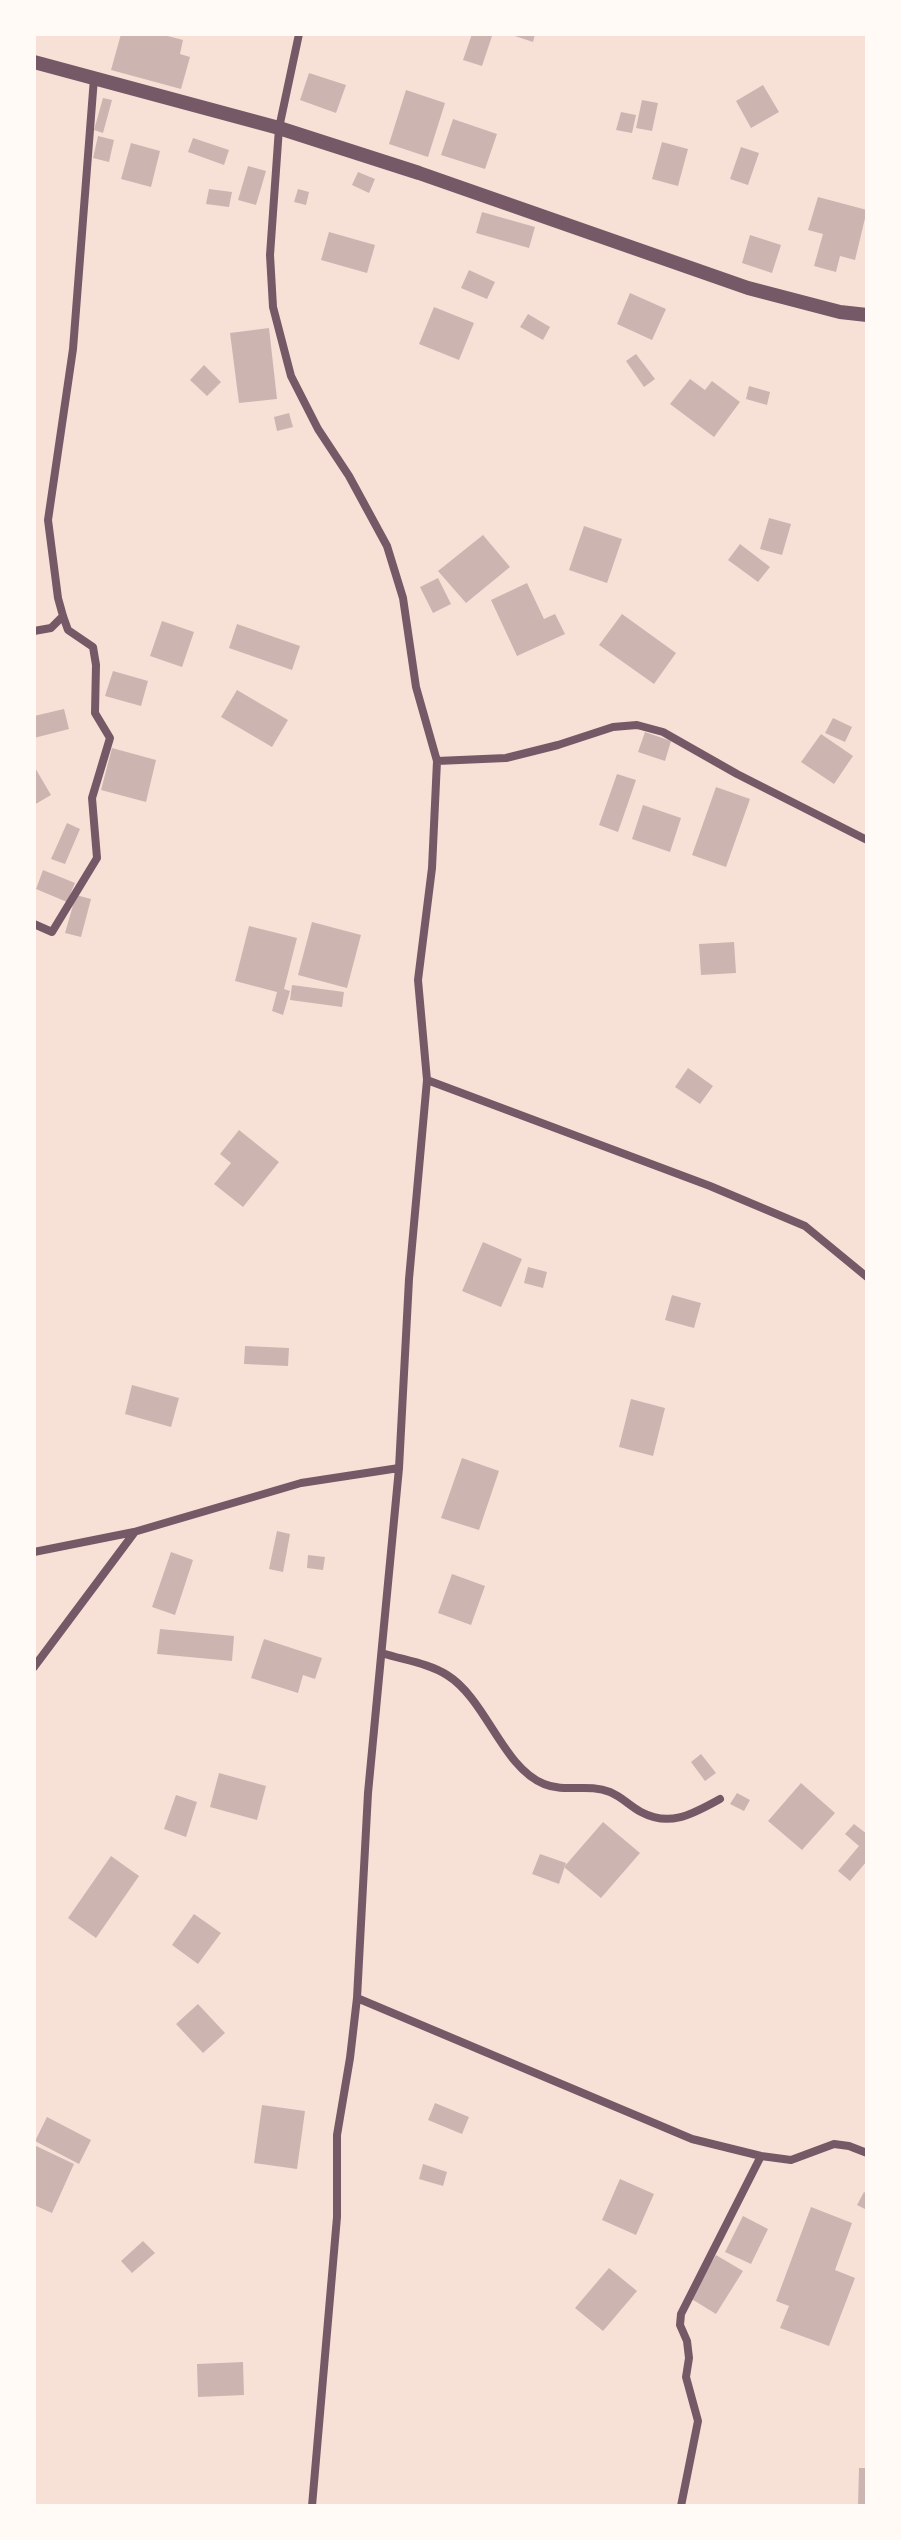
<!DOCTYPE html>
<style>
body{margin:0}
#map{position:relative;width:901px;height:2540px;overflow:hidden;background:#f7e1d7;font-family:"Public Sans",sans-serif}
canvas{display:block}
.frame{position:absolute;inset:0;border:36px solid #fffaf5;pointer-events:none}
</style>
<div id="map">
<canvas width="901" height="2540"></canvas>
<div class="frame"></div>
</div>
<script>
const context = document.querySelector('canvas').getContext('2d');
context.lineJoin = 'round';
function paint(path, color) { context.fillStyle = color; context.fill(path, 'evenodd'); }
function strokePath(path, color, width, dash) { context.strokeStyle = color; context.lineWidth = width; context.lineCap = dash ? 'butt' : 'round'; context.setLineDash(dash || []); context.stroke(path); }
paint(new Path2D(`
 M121,34H160L183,40L180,54L190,57L181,89L111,70Z
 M472,34L492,36L482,66L463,60Z
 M509,34H535L533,42Z
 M309,73L346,85L336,113L300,100Z
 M763,85L779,112L751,128L736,101Z
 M406,90L445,103L428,157L389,144Z
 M103,98L112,100L103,133L94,130Z
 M642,100L658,103L652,131L636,128Z
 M621,112L636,115L632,133L616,130Z
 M453,119L497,134L485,169L441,155Z
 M98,136L114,140L109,162L93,158Z
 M193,138L229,150L224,165L188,152Z
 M662,142L688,149L678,186L652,179Z
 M131,143L160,151L151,187L121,179Z
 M741,147L759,153L748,185L730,179Z
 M248,166L266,171L256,205L238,200Z
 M358,172L375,179L369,193L352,185Z
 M209,189L232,192L229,207L206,204Z
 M298,189L309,192L306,205L294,202Z
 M818,197L867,210L855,260L840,256L836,272L814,266L823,234L808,230Z
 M482,212L535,227L529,248L476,233Z
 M329,232L375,245L367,273L321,260Z
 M750,235L781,245L772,273L742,263Z
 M469,270L495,282L487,299L461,288Z
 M630,293L666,309L652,340L617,324Z
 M434,307L474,323L459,360L419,344Z
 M528,314L550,327L543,340L520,327Z
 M269,328L277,399L239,403L230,333Z
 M636,354L655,379L644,387L626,361Z
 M204,365L221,382L207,396L190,380Z
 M690,379L705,390L712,381L740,402L714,437L670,404Z
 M749,386L770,392L767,405L746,399Z
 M289,413L293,427L277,431L274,417Z
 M769,518L791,524L782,555L760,549Z
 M584,526L622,539L607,583L569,570Z
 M483,535L510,567L466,603L438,571Z
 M740,544L770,567L758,582L728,560Z
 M438,578L451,604L433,613L420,587Z
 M527,583L544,619L555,614L565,634L517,656L491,600Z
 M622,614L676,653L654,684L599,645Z
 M162,621L194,632L182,667L150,656Z
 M237,624L300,646L292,670L229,648Z
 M113,671L148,681L141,706L105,696Z
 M237,690L288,720L272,747L221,717Z
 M64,709L69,729L34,738V716Z
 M833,718L852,727L845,742L825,733Z
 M645,732L671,741L665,761L638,752Z
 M821,734L853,756L834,784L801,762Z
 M112,748L156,760L146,802L101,790Z
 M34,766L51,795L34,805Z
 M617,774L636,780L618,832L599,825Z
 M716,787L750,799L726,867L692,855Z
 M643,805L681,818L670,852L632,839Z
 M67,823L80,829L65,864L51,859Z
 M43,870L75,883L67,902L36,889Z
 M76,895L91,899L81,937L65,933Z
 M312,922L361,935L347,988L298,975Z
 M249,926L297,938L284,989L290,991L283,1015L272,1011L277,992L235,981Z
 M734,942L736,973L701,975L699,944Z
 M292,985L344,992L342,1007L290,1000Z
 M688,1068L713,1086L700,1104L675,1087Z
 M239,1130L279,1162L243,1207L214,1184L231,1163L220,1154Z
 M483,1242L522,1259L501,1307L462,1291Z
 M528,1267L547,1272L543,1288L524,1283Z
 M672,1295L701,1303L694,1328L665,1320Z
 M245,1346L289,1348L288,1366L244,1364Z
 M132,1385L179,1398L171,1427L125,1414Z
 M631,1399L665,1408L653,1456L619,1447Z
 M462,1458L499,1471L479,1530L441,1518Z
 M277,1531L290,1534L283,1572L269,1569Z
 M171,1552L193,1560L175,1615L152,1607Z
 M308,1555L325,1557L323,1570L307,1568Z
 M452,1574L485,1586L471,1625L438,1613Z
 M160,1629L234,1636L232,1661L157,1654Z
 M264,1639L322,1658L315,1679L303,1675L298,1693L251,1678Z
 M701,1754L716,1773L705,1781L691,1762Z
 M219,1773L266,1786L257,1820L210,1807Z
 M801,1783L835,1813L802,1850L768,1821Z
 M737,1793L750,1800L744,1811L730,1804Z
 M176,1795L197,1802L186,1837L164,1829Z
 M603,1822L640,1853L601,1898L564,1867Z
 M854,1824L867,1834V1861L850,1881L838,1871L859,1846L845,1834Z
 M540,1854L566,1863L559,1884L532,1874Z
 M111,1856L139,1876L96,1938L68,1918Z
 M194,1914L221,1933L198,1964L172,1945Z
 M198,2004L225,2033L203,2053L176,2024Z
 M435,2103L469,2117L462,2134L428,2120Z
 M262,2105L305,2111L297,2169L254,2163Z
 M47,2117L91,2140L79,2164L35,2141Z
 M34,2145L74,2164L52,2213L34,2205Z
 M423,2164L447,2172L443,2186L419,2179Z
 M620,2179L654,2194L636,2235L602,2220Z
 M864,2192L867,2194V2210L857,2205Z
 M811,2207L852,2223L835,2270L855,2278L829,2346L780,2328L789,2306L776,2301Z
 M743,2216L768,2229L751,2264L725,2252Z
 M143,2241L155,2253L132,2273L121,2261Z
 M716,2255L743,2271L716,2314L690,2298Z
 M609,2268L637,2291L603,2331L575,2308Z
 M243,2362L244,2395L198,2397L197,2364Z
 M859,2468H867V2506H858Z`), '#ccb4b1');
strokePath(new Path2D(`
 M299,34L279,128L270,255L273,307L291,376L318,429L349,476L387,546L403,598L416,687L437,761L432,868L418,980L427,1080L409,1279L399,1468L368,1793L357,1998L350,2058L337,2135V2217L312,2506
 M34,631L51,628L63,616
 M437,761L506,758L558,745L613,727L637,725L663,732L737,774L867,840
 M34,924L52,932L97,858L92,798L110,738L95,713L96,665L93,647L68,630L63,616L58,598L48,520L73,349L94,78
 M427,1080L710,1186L805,1226L867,1277
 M34,1552L134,1532L301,1483L399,1468
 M382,1653C403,1660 428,1663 447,1675C486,1699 503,1768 544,1784C565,1793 588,1783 610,1792C622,1797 630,1806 641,1812C671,1828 694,1813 720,1799
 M34,1667L134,1533
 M357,1998L692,2139L761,2156L791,2160L834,2144L849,2146L867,2153
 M681,2506L698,2421L686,2377L689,2358L687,2341L680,2325L681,2314L761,2156`), '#755966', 8);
strokePath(new Path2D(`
 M34,62L279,128L419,173L748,288L840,312L867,315`), '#755966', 14);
</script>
